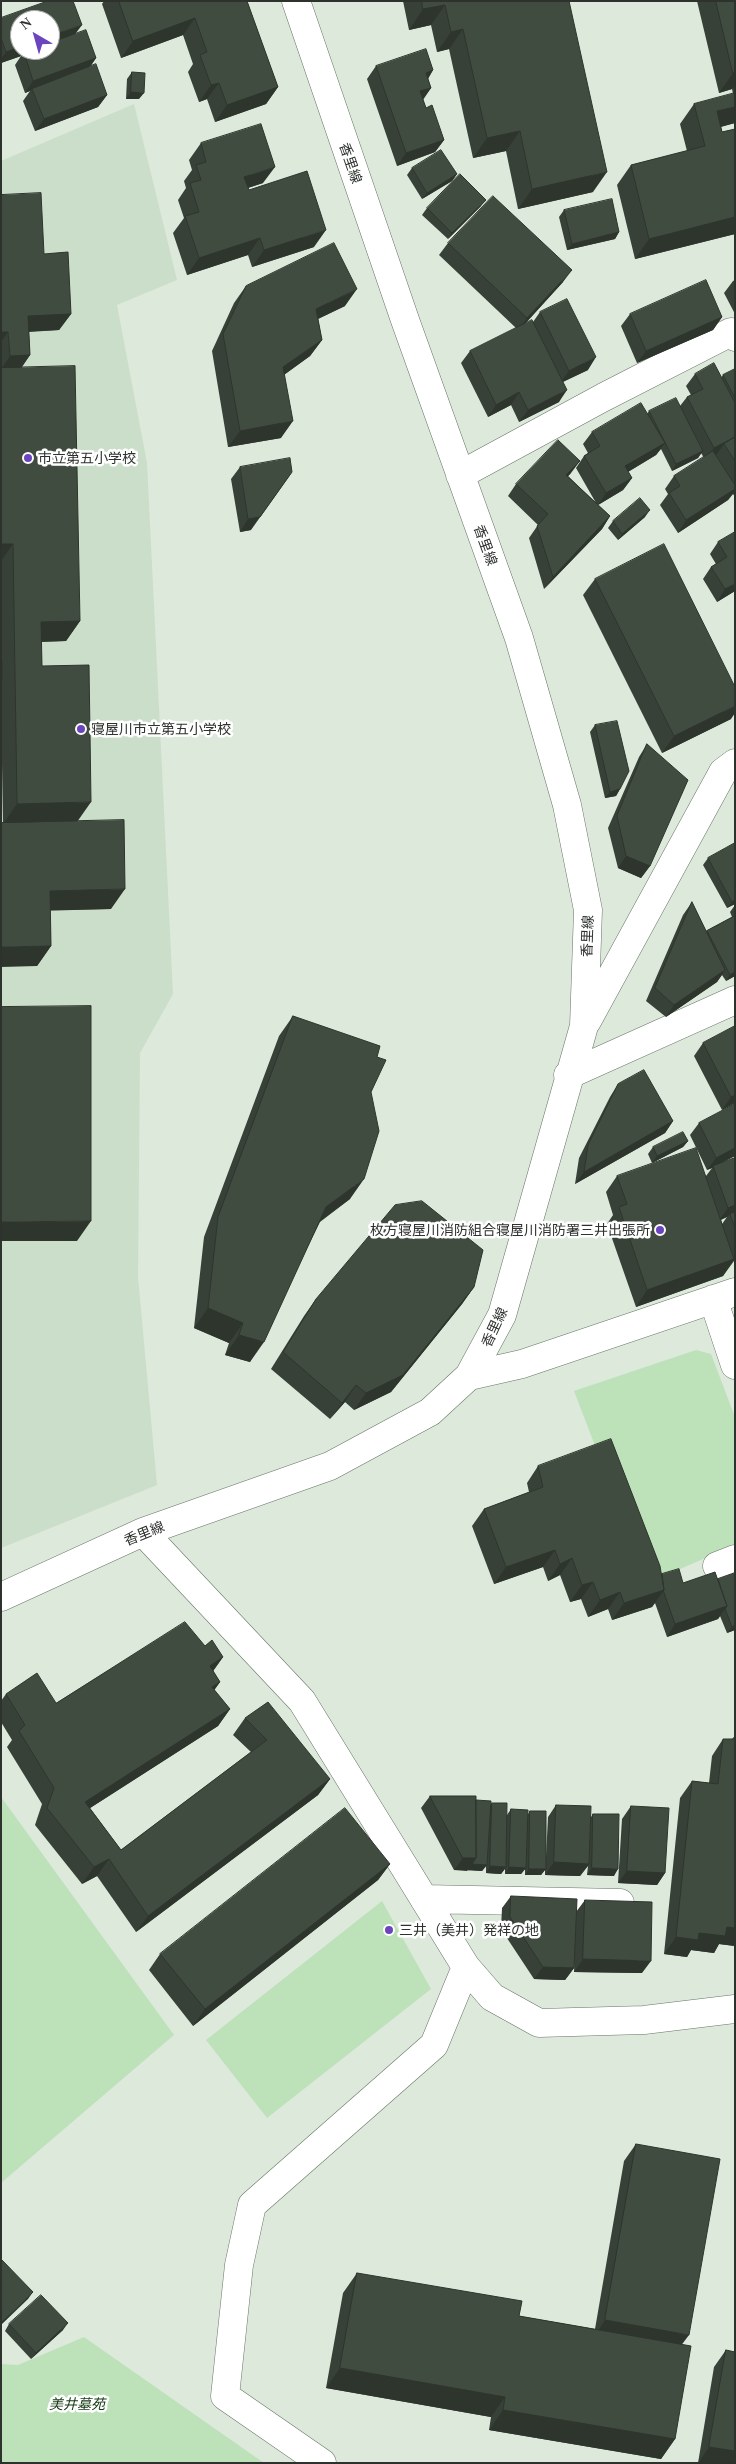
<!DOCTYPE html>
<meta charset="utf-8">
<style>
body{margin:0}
#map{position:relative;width:736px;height:2464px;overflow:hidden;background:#dce9db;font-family:Georgia,serif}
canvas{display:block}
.frame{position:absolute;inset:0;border:2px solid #2d322d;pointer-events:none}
.north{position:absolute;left:10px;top:10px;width:50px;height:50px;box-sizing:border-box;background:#fff;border:1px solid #abadab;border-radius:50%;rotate:322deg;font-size:14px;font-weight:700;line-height:20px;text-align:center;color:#2d322d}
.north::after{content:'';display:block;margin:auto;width:18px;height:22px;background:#6a45bd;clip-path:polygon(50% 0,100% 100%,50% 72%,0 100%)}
</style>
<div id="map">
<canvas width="736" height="2464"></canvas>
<div class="frame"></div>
<div class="north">N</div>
</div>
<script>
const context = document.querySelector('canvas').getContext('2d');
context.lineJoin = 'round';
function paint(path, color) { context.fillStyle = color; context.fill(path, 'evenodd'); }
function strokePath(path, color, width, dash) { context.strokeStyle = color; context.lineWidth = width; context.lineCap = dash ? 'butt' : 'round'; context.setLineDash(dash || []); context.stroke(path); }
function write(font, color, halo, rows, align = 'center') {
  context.font = font + ' Georgia,"Noto Sans JP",serif'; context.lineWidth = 5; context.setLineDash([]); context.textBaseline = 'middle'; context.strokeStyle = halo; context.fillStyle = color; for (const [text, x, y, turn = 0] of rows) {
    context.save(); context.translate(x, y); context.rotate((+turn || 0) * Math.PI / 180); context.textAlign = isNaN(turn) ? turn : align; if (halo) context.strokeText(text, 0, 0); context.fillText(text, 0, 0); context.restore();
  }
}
paint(new Path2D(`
 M134,104L177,280L117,305L147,463L173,994L140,1053L138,1277L157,1485L1,1548V161Z`), '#cbdeca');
paint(new Path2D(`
 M696,1350L711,1354L735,1417V1545L648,1583L574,1391Z
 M1,1797L174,2035L1,2183Z
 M382,1901L431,1989L267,2118L206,2040Z
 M84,2337L264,2463H1V2364L18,2365Z`), '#bde2ba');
const minor = new Path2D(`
 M460,475L604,397L731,332L735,337
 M587,1021L723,772L735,763
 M568,1075L735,1000
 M713,1299L735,1365
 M469,1376L522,1364L735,1292
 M143,1532L302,1701L466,1967L492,1997L539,2023L644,2020L735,2009
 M717,1566L735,1559
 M1,1597L143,1532L330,1466L430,1412L469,1376L502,1315L584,1026L588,910L567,805L519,638L405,320L296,1
 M424,1899L620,1903
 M322,2463L225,2396L239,2265L252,2205L434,2045L466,1967`);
strokePath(minor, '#687467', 29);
strokePath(minor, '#fff', 28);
paint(new Path2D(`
 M104,1H247L278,87L266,104L215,122L207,99L199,102L188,72L193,64L183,35L121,58L102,4Z
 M403,1H569L593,192L518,209L506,151L473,158L449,49L437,52L431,25L409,30Z
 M697,1H735V123L721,127L722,132L735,129V234L635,259L617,185L631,165L687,151L680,124L694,104L733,94L732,89L719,93Z
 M1,18L75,34L96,58L90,67L107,95L98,107L35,131L23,101L30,91L25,93L15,65L21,56L1,63Z
 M376,66L433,70L428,79L431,88L423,100L426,108L444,140L435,152L397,166L367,79Z
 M132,72L139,99H126L127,79Z
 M201,143L263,183L248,188L249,190L314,247L252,267L248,255L187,275L173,233L184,218L178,200L186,188L184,181L192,170L189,160Z
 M412,168L457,174L452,181L422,199L407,175Z
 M1,195L44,254L71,314L59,330L29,332L30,355L22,367L80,621L66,641L41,642L42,666L77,821L111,909L50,910L51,946L37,966L3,823L1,705Z
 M481,206L448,239L422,215L427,208Z
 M564,210L619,232L615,239L567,250L559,217Z
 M448,243L563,282L525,324L533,322L540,312L588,370L563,382L559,402L519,422L511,405L488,417L461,363L470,351L516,328L439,255Z
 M735,280V314L724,293L733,281Z
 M246,286L345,306L318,319L322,340L310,356L284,375L281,438L228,447L212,351L234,303Z
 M630,314L722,317L713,330L637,363L621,326Z
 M735,369V497L733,494L728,500L678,533L660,505L668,494L665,489L674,476L704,458L701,453L698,458L672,471L661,449L656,455L628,472L632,478L623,490L598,505L610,516L602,529L544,589L529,538L538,525L508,496L516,484L571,473L568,476L596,503L576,468L584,456L588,453L583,444L592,432L647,414L649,411L680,406L687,397L691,395L686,386L695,374L721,378L723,375Z
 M240,467L251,530L240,532L231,479Z
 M645,517L618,540L608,528L613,521Z
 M735,532V591L717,602L703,579L711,567L716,564L710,554L718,542Z
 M595,579L731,719L662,753L583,595Z
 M595,725L620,789L616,796L605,798L590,732Z
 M647,744L650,866L641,878L618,868L608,828L639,757Z
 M735,843V904L727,908L703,865L708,858Z
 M692,902L706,931L732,917L730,912L735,905V976L726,981L722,975L717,982L666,1017L646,1001L683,915Z
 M293,1016L377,1057L371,1092L350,1199L320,1222L250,1362L225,1355L229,1343L194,1328L204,1237L279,1036Z
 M735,1026V1103L722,1110L694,1056L703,1043Z
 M618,1084L673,1121L665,1133L575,1184L579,1158L610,1097Z
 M735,1104V1156L721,1163L735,1158V1263L734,1261L723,1276L636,1307L607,1224L613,1215L606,1192L617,1176H706L712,1168L707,1170L690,1135L699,1123ZM727,1217L722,1224L721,1220Z
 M688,1141L683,1147L652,1163L648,1154L653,1147Z
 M474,1287L462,1304L391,1392L354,1410L345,1402L330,1419L271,1369L304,1316L316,1299Z
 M538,1466L662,1574L683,1583L718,1579L735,1573V1630L727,1633L720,1616L718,1619L667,1637L655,1603L652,1607L612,1620L608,1609L588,1617L581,1599L570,1602L560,1575L548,1581L543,1567L494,1584L472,1526L484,1509L529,1492L527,1483Z
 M205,1646L223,1657L213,1671L220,1682L214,1690L230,1709L218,1726L90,1808L121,1850L251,1752L233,1735L245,1718L330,1779L318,1795L136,1932L97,1876L82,1884L35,1825L42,1804L7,1747L12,1740L1,1722V1701L6,1694L56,1703Z
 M735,1737V1946L719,1944L714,1953L691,1950L687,1957L664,1954L680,1798L692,1781L709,1783L712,1756L723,1739H732Z
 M430,1796L476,1800L491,1805L492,1803L507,1815L511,1809L528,1814L530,1811L546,1857L548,1817L556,1805L591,1817L593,1814L614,1876L587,1875L588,1866L580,1876L545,1875V1869L541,1875H525V1869L521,1874H505V1869L501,1874L486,1873V1866L482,1871L467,1870H454L421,1808Z
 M631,1806L665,1873L657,1885L618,1883L622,1819Z
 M390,1864L378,1880L193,2026L149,1970L160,1954Z
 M511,1896L576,1912L585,1900L642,1973L574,1972L575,1943L574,1968L565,1980L534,1979L501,1929L502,1908Z
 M636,2144L682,2344L675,2439L661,2459L489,2430L491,2417L326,2388L343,2293L357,2273L519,2316L595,2329L624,2161Z
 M9,2324L63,2330L31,2359L5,2331Z
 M726,2350L735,2463H698L714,2367Z`), '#384137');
paint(new Path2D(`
 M445,5L431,25L409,30L423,9Z
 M195,18L183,35L121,58L133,41Z
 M82,25L73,37L50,46V36Z
 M463,29L449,49L437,52L451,32Z
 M20,47V50H38L24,52L21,56L1,63V59L6,52Z
 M96,58L87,71L32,89L30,91L25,93L33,81Z
 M433,70L425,83L426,73Z
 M735,72V85L732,89L719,93L733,73Z
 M219,83L207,99L199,102L211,85Z
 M278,87L266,104L215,122L227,105Z
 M431,88L422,100L420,91Z
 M131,92L144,93L139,99H126Z
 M107,95L98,107L35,131L44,119Z
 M735,107V123L703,131L717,111Z
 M520,131L506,151L473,158L487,138Z
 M444,140L435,152L397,166L406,153Z
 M275,167L263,183L232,193L244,177Z
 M607,172L593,192L518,209L532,189Z
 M457,174L452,181L422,199L427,193Z
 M486,200L481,206L448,239L452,233Z
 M735,217V234L635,259L649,239Z
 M326,230L314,247L252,267L264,250Z
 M619,232L615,239L567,250L572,244Z
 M260,238L248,255L187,275L199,258Z
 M572,270L563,282L519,330L527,318Z
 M357,289L345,306L305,325L316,309Z
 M71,314L59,330L16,332L28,316Z
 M722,317L713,330L637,363L646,351Z
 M1,332H8L1,342Z
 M322,340L310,356L271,384L283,367Z
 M30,355L18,372L1,369L10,356Z
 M596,357L588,370L560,383L569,371Z
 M567,390L559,402L519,422L528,410Z
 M519,392L511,405L488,417L496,405Z
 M293,421L281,438L228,447L240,431Z
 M735,437L724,444L717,454L705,460L714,448Z
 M665,443L656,455L616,479L625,466Z
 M703,451L698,458L672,471L676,464Z
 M580,461L571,473L558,487L566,475Z
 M292,472L251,530L240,532L248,519Z
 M632,478L623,490L598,505L606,493Z
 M735,489V491L728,500L678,533L686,520Z
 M650,510L645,517L618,540L622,534Z
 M610,516L602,529L544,589L553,577Z
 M1,544H13L1,561Z
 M735,584V591L717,602L725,589Z
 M80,621L66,641L26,642L41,622Z
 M735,706V713L731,719L662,753L674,736Z
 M620,789L616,796L605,798L610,792Z
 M91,802L77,822L3,824L17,804Z
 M626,856L650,866L641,878L618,868Z
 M125,889L111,909L36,911L50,891Z
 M735,900V904L727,908L732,902Z
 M51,946L37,966L1,967V947Z
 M725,970L717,982L666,1017L674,1005Z
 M735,972V976L726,981L730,975Z
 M735,1095V1103L722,1110L731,1097Z
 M673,1121L665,1133L575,1184L584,1172Z
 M688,1141L683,1147L652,1163L657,1156Z
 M735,1148V1156L713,1167V1166L712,1168L707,1170L716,1158Z
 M364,1179L350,1199L312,1227L326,1207Z
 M735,1205V1214H730L727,1217L719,1220L728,1208Z
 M91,1221L77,1241H1V1222Z
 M734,1259L723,1276L636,1307L647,1290Z
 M474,1287L462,1304L391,1392L354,1410L366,1393Z
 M208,1308L243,1323L229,1343L194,1328Z
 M239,1335L264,1342L250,1362L225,1355Z
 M356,1385L345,1402L330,1419L342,1403Z
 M555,1550L543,1567L494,1584L506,1567Z
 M572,1558L560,1575L548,1581L560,1564Z
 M593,1582L581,1599L570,1602L582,1585Z
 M664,1590L652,1607L612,1620L624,1603Z
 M620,1592L608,1609L588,1617L600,1600Z
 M727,1606L718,1619L667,1637L675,1624Z
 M735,1625V1630L727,1633L732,1627Z
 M223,1657L211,1674L210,1666Z
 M220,1682L208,1699L212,1687Z
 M230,1709L218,1726L73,1819L85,1802Z
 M330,1779L318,1795L136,1932L148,1916Z
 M463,1858H476L467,1871L454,1870Z
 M109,1859L97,1876L82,1884L94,1867Z
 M554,1862L589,1864L580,1876L545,1875Z
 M390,1864L378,1880L193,2026L205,2009Z
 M472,1864L487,1865L482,1871L467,1870Z
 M490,1866L506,1867L501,1874L486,1873Z
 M509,1867L526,1868L521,1874H505Z
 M592,1868L618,1869L614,1876L587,1875Z
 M529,1869H546L541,1875H525Z
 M627,1871L665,1873L657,1885L618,1883Z
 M727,1927L735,1928V1946L719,1944L714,1953L691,1950L687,1957L664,1954L676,1937Z
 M583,1959L651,1961L642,1973L574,1972Z
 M543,1967L574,1968L565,1980L534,1979Z
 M33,2292L28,2299L1,2325V2323Z
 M605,2320L689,2335L677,2351L594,2337Z
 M68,2323L63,2330L31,2359L36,2353Z
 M340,2368L505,2397L491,2417L326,2388Z
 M503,2410L675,2439L661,2459L489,2430Z
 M709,2447L735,2451V2463H698Z`), '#2e352d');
const building = new Path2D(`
 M48,1H73L82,25L50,36V20H20V47L6,52L1,38V18Z
 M119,1H247L278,87L227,105L219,83L211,85L200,55L207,52L195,18L133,41Z
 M422,1H569L607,172L532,189L520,131L487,138L463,29L451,32L445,5L423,9Z
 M716,1H735V72L733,73Z
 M86,30L96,58L33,81L24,52L30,50H50V43Z
 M426,49L433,70L426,73L431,88L420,91L426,108L432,105L444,140L406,153L376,66Z
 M96,64L107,95L44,119L32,89Z
 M132,72L145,73L144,93L131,92Z
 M735,93V107L717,111L722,132L735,129V217L649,239L631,165L705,146L694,104Z
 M261,124L275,167L244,177L249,190L307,171L326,230L264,250L260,238L199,258L185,216L199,212L190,183L201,180L196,165L206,162L201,143Z
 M441,150L457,174L427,193L412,168Z
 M460,174L486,200L452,233L427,208Z
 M41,193L44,254L68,252L71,314L28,316L30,355L10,356L8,332H1V195Z
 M493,196L572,270L527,318L448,243Z
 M612,199L619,232L572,244L564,210Z
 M334,243L357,289L316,309L322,340L283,367L293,421L240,431L223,334L246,286Z
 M706,280L722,317L646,351L630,314Z
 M567,299L596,357L569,371L540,312Z
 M532,320L567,390L528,410L519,392L496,405L470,351Z
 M714,363L735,403V437L714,448L687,397L703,389L695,374Z
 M75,366L80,621L41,622L42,666L89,665L91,802L17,804L13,544H1V368Z
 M735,369V398L723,375Z
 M676,398L703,451L676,464L649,411Z
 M641,403L665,443L625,466L632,478L606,493L584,456L600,446L592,432Z
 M735,437V461L724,444Z
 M558,440L580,461L566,475L610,516L553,577L537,526L548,514L516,484Z
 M713,451L735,485V489L686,520L669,493L680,486L674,476Z
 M290,458L292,472L260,517L248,519L240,467Z
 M640,498L650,510L622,534L613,521Z
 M735,532V584L725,589L711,567L727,557L718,542Z
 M664,544L735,687V706L674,736L595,579Z
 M1,662H2V679H1Z
 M617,721L629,771L620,789L610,792L595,725Z
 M647,744L688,780L650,866L626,856L617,816Z
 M124,820L125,889L50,891L51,946L1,947V823Z
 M735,843V900L732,902L708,858Z
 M692,902L725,970L674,1005L655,988Z
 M735,916V972L730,975L707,931Z
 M91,1006V1221L1,1222V1007Z
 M293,1016L380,1046L377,1057L386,1060L371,1092L379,1131L364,1179L326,1207L264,1342L239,1335L243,1323L208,1308L218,1217Z
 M735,1026V1095L731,1097L703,1043Z
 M644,1070L673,1121L584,1172L588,1145L618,1084Z
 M735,1104V1148L716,1158L699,1123Z
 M683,1132L688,1141L657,1156L653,1147Z
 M696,1148L734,1259L647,1290L619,1207L627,1204L617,1176Z
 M735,1158V1205L728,1208L713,1166Z
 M422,1201L483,1250L474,1287L403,1375L366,1393L356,1385L342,1403L283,1352L316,1299L395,1205Z
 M735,1212V1228L730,1214Z
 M611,1439L660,1566L664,1590L624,1603L620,1592L600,1600L593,1582L582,1585L572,1558L560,1564L555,1550L506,1567L484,1509L543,1487L538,1466Z
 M679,1569L683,1583L715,1572L727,1606L675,1624L663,1590H664L662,1574Z
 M735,1573V1625L732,1627L725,1609L727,1606L718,1579Z
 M185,1622L205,1646L212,1640L223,1657L210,1666L220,1682L212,1687L230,1709L85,1802L121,1850L267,1740L245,1718L268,1702L330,1779L148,1916L109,1859L94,1867L47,1808L54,1788L19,1731L25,1725L6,1694L37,1673L56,1703Z
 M735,1737V1928L727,1927L725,1936L699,1933L698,1940L676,1937L692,1781L718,1784L723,1739H732Z
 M430,1796H476V1858H463Z
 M476,1800L491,1801L487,1865L472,1864L476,1858Z
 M492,1803H507L506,1867L490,1866Z
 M556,1805L591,1806L589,1864L554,1862Z
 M631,1806L669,1808L665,1873L627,1871Z
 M345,1808L390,1864L205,2009L160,1954Z
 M511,1809L528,1810L526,1868L509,1867Z
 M530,1811H546V1869H529Z
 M593,1814H619L618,1869L592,1868Z
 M511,1896L577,1899L574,1968L543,1967L510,1917Z
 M585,1900L652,1902L651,1961L583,1959Z
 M636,2144L720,2159L689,2335L605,2320Z
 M1,2259L33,2292L1,2323Z
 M357,2273L522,2301L519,2316L691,2346L675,2439L503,2410L505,2397L340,2368Z
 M41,2295L68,2323L36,2353L9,2324Z
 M726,2350L735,2352V2451L709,2447Z`);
paint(building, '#414c40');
strokePath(building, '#2e352d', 1);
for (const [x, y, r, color] of [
 [28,458,5,"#6a45bd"],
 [81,729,5,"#6a45bd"],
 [660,1230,5,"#6a45bd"],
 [389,1930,5,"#6a45bd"]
]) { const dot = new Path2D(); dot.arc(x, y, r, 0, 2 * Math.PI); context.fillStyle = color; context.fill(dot); strokePath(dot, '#fff', 2); }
write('14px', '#2d322d', '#fff', [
 ["香里線",351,163,71],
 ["香里線",486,545,70],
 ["香里線",587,936,-88],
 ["香里線",494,1327,-65],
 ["香里線",144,1533,-22]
]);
write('14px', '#2d322d', '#fff', [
 ["市立第五小学校",38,458],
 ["寝屋川市立第五小学校",91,729],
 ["枚方寝屋川消防組合寝屋川消防署三井出張所",650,1230,"right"],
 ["三井（美井）発祥の地",399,1930]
], 'left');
write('italic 14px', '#0f370e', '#fff', [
 ["美井墓苑",77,2404]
]);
</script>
